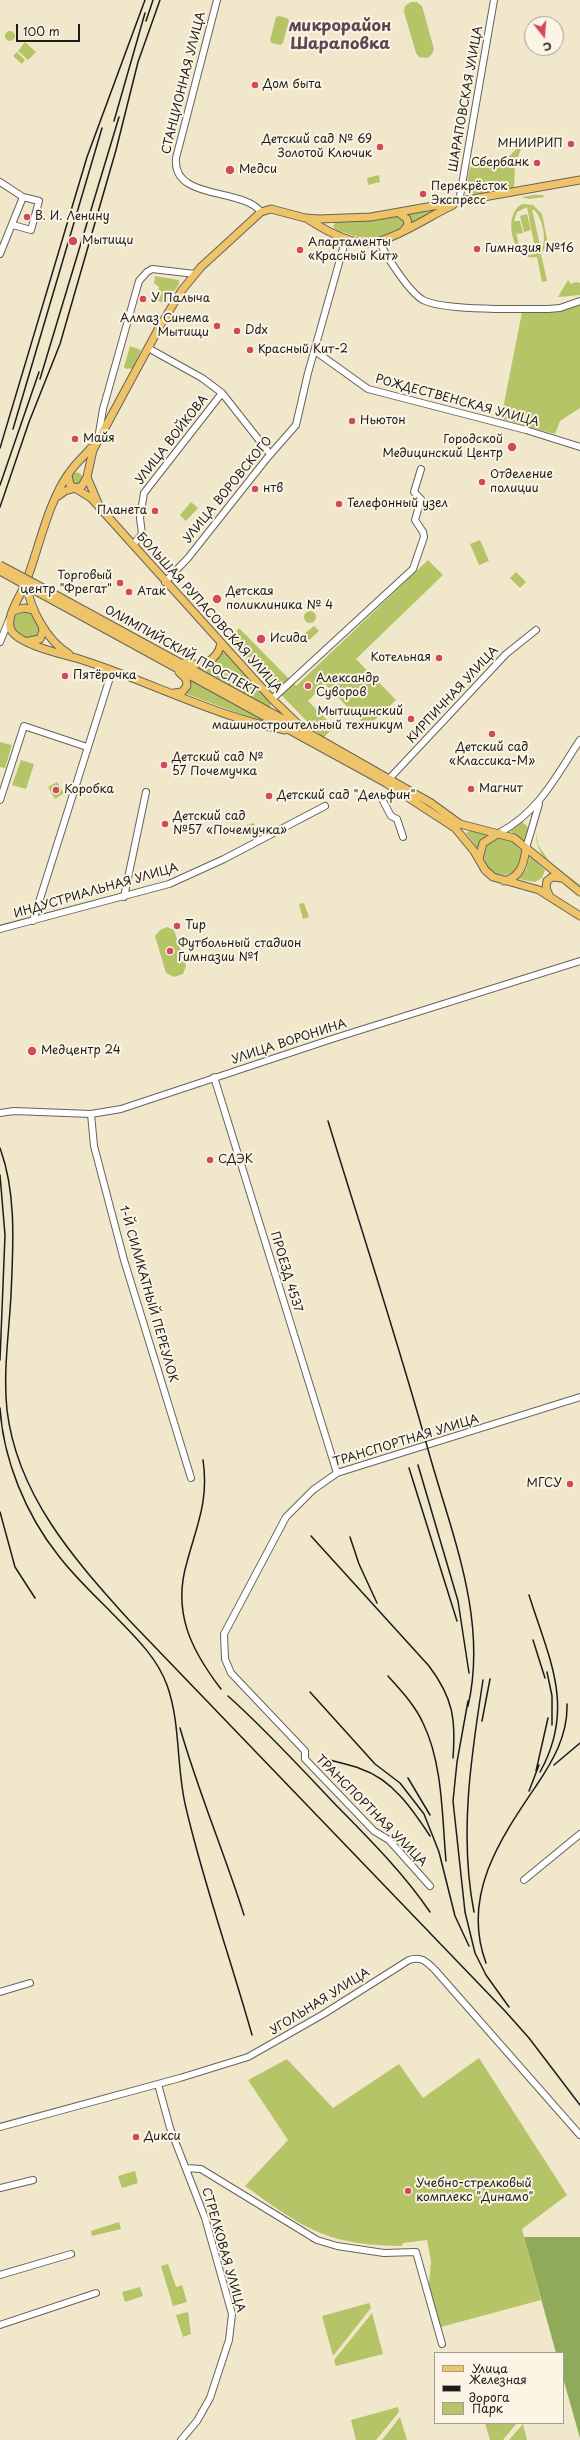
<!DOCTYPE html>
<meta charset="utf-8">
<style>
body{margin:0}
#map{position:relative;width:580px;height:2440px;overflow:hidden;background:#f1e7cb;font-family:"Playpen Sans",sans-serif}
canvas{display:block}
.legend{position:absolute;left:434px;top:2352px;width:130px;height:72px;box-sizing:border-box;background:#fcf5e5;border:1px solid #a29e95;margin:0;padding:5px 7px;list-style:none;font-size:12px;color:#1c1c1c}
.legend li{display:flex;align-items:center;gap:8px;height:20px}
.legend b{width:20px;border:1px solid #a29e95}
.north{position:absolute;left:524px;top:16px;width:40px;height:40px;box-sizing:border-box;background:#fcf5e5;border:1px solid #a29e95;border-radius:50%;rotate:163deg;font-size:11px;font-weight:700;line-height:16px;text-align:center;color:#1c1c1c}
.north::after{content:'';display:block;margin:auto;width:14px;height:18px;background:#d1495b;clip-path:polygon(50% 0,100% 100%,50% 72%,0 100%)}
.scale{position:absolute;left:16px;top:24px;width:64px;height:18px;box-sizing:border-box;border:2px solid #1c1c1c;border-top:0;padding-left:5px;font-size:12px;line-height:14px;white-space:nowrap;color:#1c1c1c;-webkit-text-stroke:3px #fcf5e5;paint-order:stroke}
</style>
<div id="map">
<canvas width="580" height="2440"></canvas>
<ul class="legend">
<li><b style="height:5px;background:#efc469"></b>Улица</li>
<li><b style="height:5px;background:#1c1c1c"></b>Железная дорога</li>
<li><b style="height:11px;background:#b5c467"></b>Парк</li>
</ul>
<div class="north">С</div>
<div class="scale">100 m</div>
</div>
<script>
const context = document.querySelector('canvas').getContext('2d');
context.lineJoin = 'round';
function paint(path, color) { context.fillStyle = color; context.fill(path, 'evenodd'); }
function strokePath(path, color, width, dash) { context.strokeStyle = color; context.lineWidth = width; context.lineCap = dash ? 'butt' : 'round'; context.setLineDash(dash || []); context.stroke(path); }
function write(font, color, halo, rows, align = 'center') {
  context.font = font + ' "Playpen Sans",sans-serif'; context.lineWidth = 4; context.setLineDash([]); context.textBaseline = 'middle'; context.strokeStyle = halo; context.fillStyle = color; for (const [text, x, y, turn = 0] of rows) {
    context.save(); context.translate(x, y); context.rotate((+turn || 0) * Math.PI / 180); context.textAlign = isNaN(turn) ? turn : align; if (halo) context.strokeText(text, 0, 0); context.fillText(text, 0, 0); context.restore();
  }
}
paint(new Path2D(`
 M411,2H417L422,6L434,49L432,54L428,58L419,57L416,53L404,12L405,6Z
 M279,16L287,18L289,21L283,43L280,45L272,43L270,40L276,17Z
 M5 36a5 5 0 1 1 10 0a5 5 0 1 1-10 0Z
 M25,42L36,52L28,60L18,51Z
 M17,52L25,60L22,64L13,56Z
 M518,147L521,148L515,167L514,188L475,194C464,188 468,178 470,167L498,168Z
 M379,175L380,182L368,185L367,178Z
 M534,195H543L544,197L529,199L521,197Z
 M523,204L533,205L542,214L548,244L541,254L547,281L542,282L537,257C511,263 502,211 523,204ZM527,207L536,253C521,261 518,242 516,231L517,234L523,233L520,221H514L517,212ZM532,209C542,213 548,242 541,250Z
 M431,210V212L411,223L407,213Z
 M527,214L531,230L524,232L520,216Z
 M398,215L405,221L403,226C384,237 367,242 346,233C341,232 335,231 333,226L336,222Z
 M155,276L179,280V284L166,304L156,300L159,287L154,283Z
 M568,280L571,284L576,282L580,283V295L558,297Z
 M580,303V408L560,421L555,434L501,419L522,312H558Z
 M130,346L141,350L133,368L127,369L124,367Z
 M71.5 478a5.5 5.5 0 1 1 11 0a5.5 5.5 0 1 1-11 0Z
 M191,502L198,508L186,521L180,515Z
 M480,540L489,561L479,565L470,544Z
 M428,560L443,575L356,659L396,700L367,727L325,684L308,701L334,727L323,738L229,641L239,628L296,686Z
 M516,572L526,582L520,588L510,578Z
 M304 617a6 6 0 1 1 12 0a6 6 0 1 1-12 0Z
 M22,611L30,612L39,625L40,631L35,637L26,638L14,630C11,621 12,614 22,611Z
 M314,626L319,631L308,641L303,635Z
 M221,648L271,704L270,708L198,669L206,665Z
 M190,678L263,719L259,721L184,693L191,685Z
 M0,742L12,745L5,768L0,767Z
 M21,760L34,764L26,789L12,785Z
 M57,782L64,793L55,799L48,787Z
 M522,822L528,827L525,842L509,830Z
 M254,823L256,830L243,834L241,827Z
 M470,830L490,834L482,840L478,849L466,833Z
 M536,833L538,845L549,861L580,885V887C561,874 535,859 536,833Z
 M484 856a19 19 0 1 1 38 0a19 19 0 1 1-38 0Z
 M530,856L545,870L542,878L535,882L518,879L526,870Z
 M304,903L309,917L303,919L299,904Z
 M167,927L174,930L186,966L183,974L174,977L166,973L155,936L160,930Z
 M479,2058L567,2195L522,2229L541,2300L437,2328L428,2294L431,2262L427,2240L403,2243L402,2246C376,2246 342,2243 318,2232C292,2221 268,2202 245,2186L288,2140L248,2080L287,2059L333,2108L399,2064L423,2098Z
 M135,2171L138,2183L122,2188L118,2176Z
 M119,2222L121,2229L92,2236L91,2231Z
 M168,2264L176,2287L182,2285L187,2302L173,2306L161,2266Z
 M140,2287L143,2296L125,2302L122,2292Z
 M369,2303L371,2308L333,2356L322,2316Z
 M188,2312L191,2334L183,2337L176,2315Z
 M372,2313L383,2354L336,2366L334,2360Z
 M398,2407L399,2412L376,2440H356L351,2420Z
 M400,2417L407,2440H382Z
 M485,2423H517L503,2440H490Z
 M523,2424L527,2440H509Z`), '#b5c467');
paint(new Path2D(`
 M524,2237H580V2438L563,2378V2353H556Z`), '#90aa5c');
const minor = new Path2D(`
 M217,0L176,158C172,201 242,187 261,212
 M0,182L23,197L39,201L31,230L13,225
 M459,202L494,0
 M379,241C386,256 409,292 423,300C444,311 521,309 548,309L560,308L580,301
 M0,254L23,197
 M148,348L202,378L222,393L270,454
 M315,351L368,389L526,430L580,447
 M98,439L103,409L139,281L147,272L152,269L195,274
 M133,545L142,534L140,518L144,493L222,393
 M165,582L188,558L268,457L296,425L308,373L346,238
 M0,642L9,620
 M272,699L413,569L424,537L423,532L415,520L421,499L414,492L421,469
 M389,779L506,654L536,630
 M381,797L391,816L397,819L403,837
 M0,800L24,726L87,747
 M499,833C539,812 556,776 580,740
 M526,848L539,804
 M124,897L146,792
 M33,921L112,671
 M0,929L169,884L224,859L325,806
 M214,1077L337,1473
 M0,1113L14,1111L91,1114L121,1109L335,1038L580,961
 M91,1114L94,1146L124,1260L191,1478
 M524,1880L580,1834
 M430,1886L389,1840L374,1831L305,1759V1751L231,1673L225,1659L224,1634L286,1517L313,1490L337,1473L580,1397
 M0,1992L30,1983
 M158,2084L170,2128L205,2218L232,2314L229,2340L210,2398L197,2421L181,2440
 M0,2127L180,2078L248,2057L322,2015L409,1960C421,1956 426,1961 435,1970L580,2135
 M186,2168L201,2169L317,2240L337,2246L384,2253L416,2252L442,2344
 M0,2188L33,2180
 M0,2275L71,2254
 M0,2325L96,2293`);
const major = new Path2D(`
 M399,213L407,219L408,225L404,230
 M309,220C325,230 349,244 369,243C391,242 431,215 453,205
 M91,448C84,456 75,464 69,473C48,502 39,548 26,582C21,596 5,616 11,630C18,644 61,654 76,658C145,679 215,717 285,730
 M68,475L70,485L91,498L272,699L299,725
 M58,496L65,491L82,486L87,477
 M100,508L87,477L93,450L160,326L182,290L201,267L261,212L271,209L305,218L319,219L371,217L580,180
 M26,584C31,610 46,640 69,654
 M45,589L305,731L431,803L460,824L514,838L580,892
 M43,595L386,783L455,828L474,851L485,870L493,877L539,890L580,916
 M13,611L24,608L34,610
 M29,641L40,639L43,631L42,625
 M185,662C201,668 218,661 221,643
 M174,693L182,692L187,686L186,679L179,672
 M479,859L483,843L499,833
 M504,881C521,877 524,864 526,848
 M549,895L546,888L547,881L552,877L562,878`);
strokePath(minor, '#676359', 8);
strokePath(major, '#676359', 9);
strokePath(minor, '#fff', 6);
strokePath(major, '#efc469', 7);
strokePath(new Path2D(`
 M146,21L153,0
 M114,121L145,13
 M40,379L119,117
 M13,429L102,128
 M0,448L87,157L145,0
 M0,485L39,372
 M0,507L29,422L60,344L116,150L138,62L160,0
 M328,1121C362,1232 398,1342 429,1453C452,1535 488,1620 468,1706
 M0,1148C17,1194 13,1248 11,1295C9,1333 3,1372 7,1410C17,1495 74,1559 129,1620L505,2011L529,2038L580,2105
 M0,1175L5,1235L0,1360
 M0,1408C3,1459 26,1515 58,1555C73,1575 92,1593 110,1611C131,1633 156,1655 167,1685C181,1724 176,1768 186,1808C204,1885 231,1960 252,2035
 M203,1460C209,1500 197,1525 187,1562C172,1612 191,1650 221,1689
 M418,1465L458,1601L469,1673
 M409,1468L457,1621
 M0,1512L15,1567L35,1598
 M311,1536L429,1666C453,1698 456,1719 453,1758
 M350,1537L359,1564L377,1603
 M529,1595C549,1659 576,1707 540,1772
 M533,1640L545,1678
 M547,1672L552,1696V1725
 M388,1676C401,1691 415,1705 423,1723C443,1764 442,1817 446,1861
 M310,1692L375,1764L400,1783L424,1814L439,1852L455,1916L469,1946
 M228,1696C265,1729 299,1766 333,1802C367,1837 402,1871 430,1912
 M468,1701L457,1762L453,1801L465,1912L475,1953L486,1975L509,2007
 M482,1721L490,1679
 M180,1728C198,1791 224,1852 244,1915
 M322,1758C335,1762 349,1764 361,1769C392,1779 413,1810 430,1836
 M554,1765L580,1743
 M536,1771L548,1718
 M408,1778L430,1815
 M529,1791L539,1765
 M474,1912C459,1835 471,1757 483,1680
 M486,1963C461,1896 500,1839 536,1786C553,1761 568,1735 567,1704`), '#1c1c1c', 1.5);
const majorBridge = new Path2D(`
 M0,565L45,589
 M0,571L43,595`);
strokePath(majorBridge, '#676359', 9, []);
strokePath(majorBridge, '#efc469', 7);
for (const [x, y, r, color] of [
 [255,85,4,"#d1495b"],
 [571,144,4,"#d1495b"],
 [380,147,4,"#d1495b"],
 [537,163,4,"#d1495b"],
 [230,170,5,"#d1495b"],
 [423,194,4,"#d1495b"],
 [27,217,4,"#d1495b"],
 [73,241,5,"#d1495b"],
 [477,249,4,"#d1495b"],
 [300,250,4,"#d1495b"],
 [143,299,4,"#d1495b"],
 [217,326,4,"#d1495b"],
 [237,331,4,"#d1495b"],
 [250,350,4,"#d1495b"],
 [352,421,4,"#d1495b"],
 [75,439,4,"#d1495b"],
 [512,447,5,"#d1495b"],
 [482,482,4,"#d1495b"],
 [255,489,4,"#d1495b"],
 [339,504,4,"#d1495b"],
 [155,511,4,"#d1495b"],
 [120,583,4,"#d1495b"],
 [129,592,4,"#d1495b"],
 [217,599,5,"#d1495b"],
 [261,639,5,"#d1495b"],
 [439,658,4,"#d1495b"],
 [65,676,4,"#d1495b"],
 [308,686,4,"#d1495b"],
 [411,719,4,"#d1495b"],
 [492,734,4,"#d1495b"],
 [164,765,4,"#d1495b"],
 [471,789,4,"#d1495b"],
 [56,790,4,"#d1495b"],
 [269,796,4,"#d1495b"],
 [165,824,4,"#d1495b"],
 [177,926,4,"#d1495b"],
 [170,951,4,"#d1495b"],
 [32,1051,5,"#d1495b"],
 [210,1160,4,"#d1495b"],
 [570,1484,4,"#d1495b"],
 [136,2137,4,"#d1495b"],
 [408,2191,4,"#d1495b"]
]) { const dot = new Path2D(); dot.arc(x, y, r, 0, 2 * Math.PI); context.fillStyle = color; context.fill(dot); strokePath(dot, '#fcf5e5', 1.5); }
write('12px', '#1c1c1c', '#fcf5e5', [
 ["СТАНЦИОННАЯ УЛИЦА",184,83,-76],
 ["ШАРАПОВСКАЯ УЛИЦА",466,99,-80],
 ["РОЖДЕСТВЕНСКАЯ УЛИЦА",457,401,15],
 ["УЛИЦА ВОЙКОВА",172,440,-52],
 ["УЛИЦА ВОРОВСКОГО",228,490,-51],
 ["БОЛЬШАЯ РУПАСОВСКАЯ УЛИЦА",209,613,48],
 ["ОЛИМПИЙСКИЙ ПРОСПЕКТ",181,651,29],
 ["КИРПИЧНАЯ УЛИЦА",453,695,-47],
 ["ИНДУСТРИАЛЬНАЯ УЛИЦА",96,891,-16],
 ["УЛИЦА ВОРОНИНА",289,1042,-18],
 ["ПРОЕЗД 4537",286,1272,73],
 ["1-Й СИЛИКАТНЫЙ ПЕРЕУЛОК",148,1294,74],
 ["ТРАНСПОРТНАЯ УЛИЦА",406,1441,-17],
 ["ТРАНСПОРТНАЯ УЛИЦА",371,1811,45],
 ["УГОЛЬНАЯ УЛИЦА",320,2002,-32],
 ["СТРЕЛКОВАЯ УЛИЦА",223,2250,74]
]);
write('12px', '#1c1c1c', '#fcf5e5', [
 ["Дом быта",263,85],
 ["Детский сад № 69",372,140,"right"],
 ["Золотой Ключик",372,154,"right"],
 ["МНИИРИП",563,144,"right"],
 ["Сбербанк",529,163,"right"],
 ["Медси",239,170],
 ["Перекрёсток",431,187],
 ["Экспресс",431,201],
 ["В. И. Ленину",35,217],
 ["Мытищи",82,241],
 ["Апартаменты",308,243],
 ["«Красный Кит»",308,257],
 ["Гимназия №16",485,249],
 ["У Палыча",151,299],
 ["Алмаз Синема",209,319,"right"],
 ["Мытищи",209,333,"right"],
 ["Ddx",245,331],
 ["Красный Кит-2",258,350],
 ["Ньютон",360,421],
 ["Майя",83,439],
 ["Городской",503,440,"right"],
 ["Медицинский Центр",503,454,"right"],
 ["Отделение",490,475],
 ["полиции",490,489],
 ["нтв",263,489],
 ["Телефонный узел",347,504],
 ["Планета",147,511,"right"],
 ["Торговый",112,576,"right"],
 ["центр \"Фрегат\"",112,590,"right"],
 ["Атак",137,592],
 ["Детская",226,592],
 ["поликлиника № 4",226,606],
 ["Исида",270,639],
 ["Котельная",431,658,"right"],
 ["Пятёрочка",73,676],
 ["Александр",316,679],
 ["Суворов",316,693],
 ["Мытищинский",403,712,"right"],
 ["машиностроительный техникум",403,726,"right"],
 ["Детский сад",492,748,"center"],
 ["«Классика-М»",492,762,"center"],
 ["Детский сад №",172,758],
 ["57 Почемучка",172,772],
 ["Магнит",479,789],
 ["Коробка",64,790],
 ["Детский сад \"Дельфин\"",277,796],
 ["Детский сад",173,817],
 ["№57 «Почемучка»",173,831],
 ["Тир",185,926],
 ["Футбольный стадион",178,944],
 ["Гимназии №1",178,958],
 ["Медцентр 24",41,1051],
 ["СДЭК",218,1160],
 ["МГСУ",562,1484,"right"],
 ["Дикси",144,2137],
 ["Учебно-стрелковый",416,2184],
 ["комплекс \"Динамо\"",416,2198]
], 'left');
write('bold 16px', '#5a4950', '#fcf5e5', [
 ["микрорайон",340,27],
 ["Шараповка",340,45]
]);
</script>
